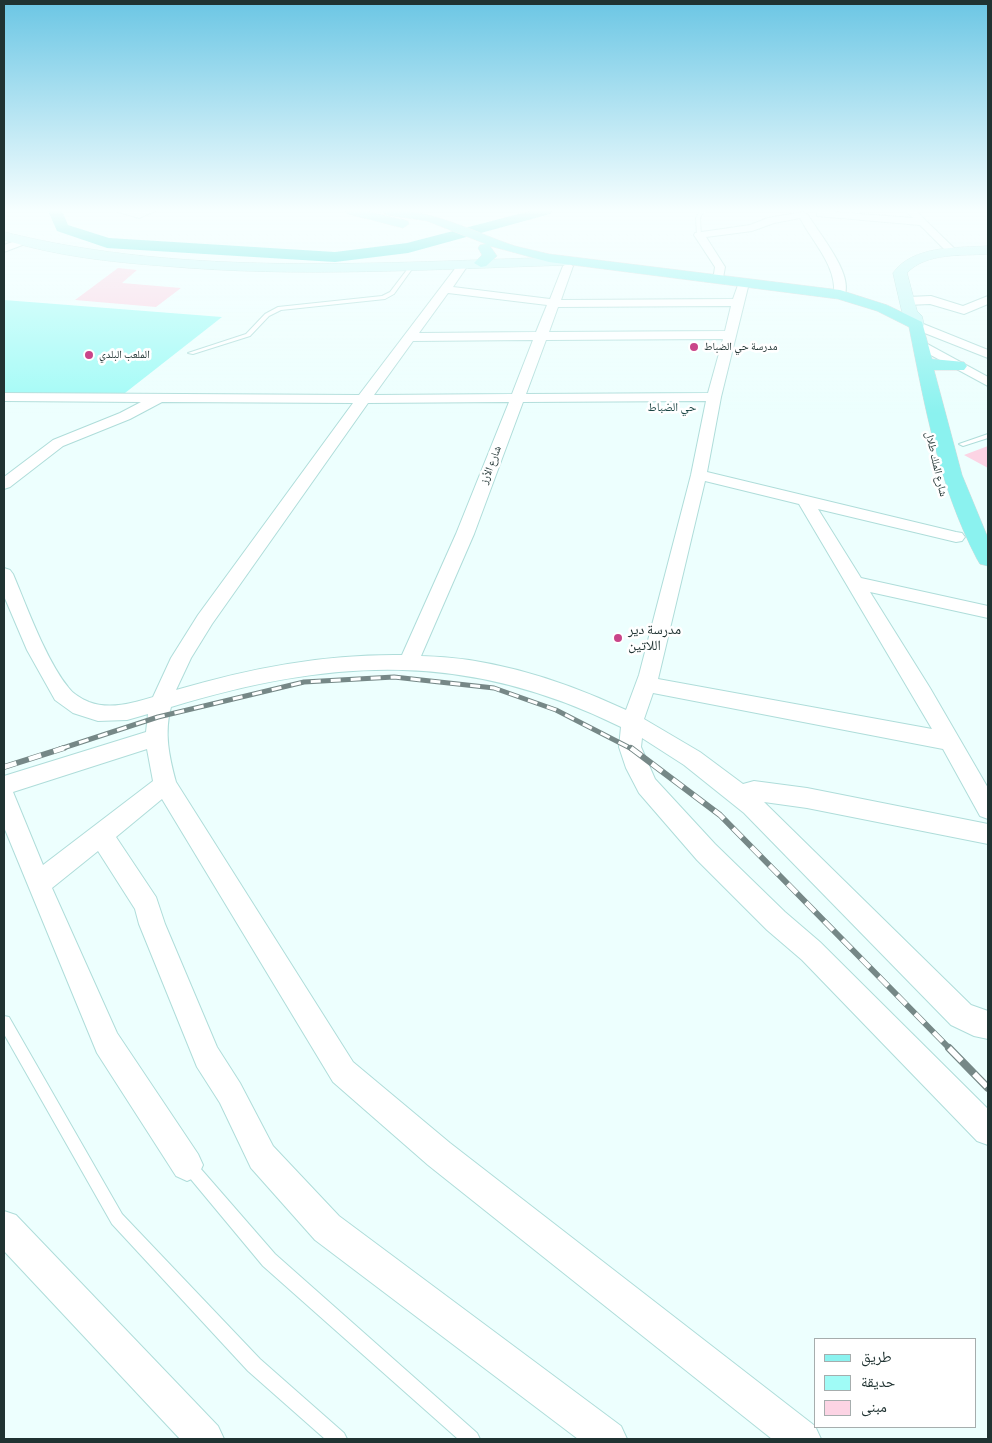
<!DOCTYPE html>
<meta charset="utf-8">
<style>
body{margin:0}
#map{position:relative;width:992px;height:1443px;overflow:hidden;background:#edfffe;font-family:Literata,"Noto Naskh Arabic",serif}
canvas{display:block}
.frame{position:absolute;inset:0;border:5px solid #203332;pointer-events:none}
.legend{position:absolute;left:814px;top:1338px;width:162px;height:90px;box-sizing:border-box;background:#fff;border:1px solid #a6adad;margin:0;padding:6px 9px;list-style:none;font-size:15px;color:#203332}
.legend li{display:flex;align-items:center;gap:10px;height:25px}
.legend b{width:25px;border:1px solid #a6adad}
</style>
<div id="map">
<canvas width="992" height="1443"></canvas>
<div class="frame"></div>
<ul class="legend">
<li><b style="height:6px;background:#8bf2ef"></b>طريق</li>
<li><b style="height:14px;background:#a0fbf6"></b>حديقة</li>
<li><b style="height:14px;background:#fcd4e4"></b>مبنى</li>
</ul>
</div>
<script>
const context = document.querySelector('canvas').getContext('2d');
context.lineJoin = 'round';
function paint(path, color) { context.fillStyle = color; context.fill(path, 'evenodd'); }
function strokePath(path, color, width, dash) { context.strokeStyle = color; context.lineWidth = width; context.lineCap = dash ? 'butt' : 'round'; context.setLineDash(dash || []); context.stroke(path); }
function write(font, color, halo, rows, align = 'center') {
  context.font = font + ' Literata,"Noto Naskh Arabic",serif'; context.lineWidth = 5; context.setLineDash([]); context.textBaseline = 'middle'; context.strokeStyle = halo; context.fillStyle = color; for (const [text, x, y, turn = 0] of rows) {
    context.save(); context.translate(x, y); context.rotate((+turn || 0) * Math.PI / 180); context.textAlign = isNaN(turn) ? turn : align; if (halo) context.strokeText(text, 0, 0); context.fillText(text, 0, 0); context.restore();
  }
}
paint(new Path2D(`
 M4,300L222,317L125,393L4,394Z`), '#a0fbf6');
paint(new Path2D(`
 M48,211H62L68,225L109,238L335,252L407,243L530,211H552L550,214L408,253L335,262L107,248L57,231Z`), '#4fe2dd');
paint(new Path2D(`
 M118,268L137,270L122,283L181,288L156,307L75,300Z
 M988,446V468L964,455Z`), '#fcd4e4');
const service = new Path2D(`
 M700,211H704L700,218L701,235L699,236L697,235L696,218Z
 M409,267L412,269L394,294L385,299L281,310L269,316L250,336L193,354L188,353L246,334L265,314L278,307L382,296L390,292Z
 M988,434V438L963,446L959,444Z
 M4,1016L9,1017L122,1214L260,1359L344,1433L347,1439H325L248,1371L112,1224L4,1034Z
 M189,1159L194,1161L275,1254L477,1433L480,1439H458L263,1266L184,1171L182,1166L184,1161Z`);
const minor = new Path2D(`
 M115,211H155L139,218Z
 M820,211L913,218L906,211H916L959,253L958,255H950L920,225L817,216V212Z
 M803,212L808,215C819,234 855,275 844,297L840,298L834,295C837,266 813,243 800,218L774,223L752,231L706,237L725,267L723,278L711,280L709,278L714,274L715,267L694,235L695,233L750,225L768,218Z
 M21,239L26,242L25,244L4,252V245Z
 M568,263L573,266L561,300L733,299L738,285H746L748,287L721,397L707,472L956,532L962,533L965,537L962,541L956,542L818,509L861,578L988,606V618L870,592L930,688L988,788V819L980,816L943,749L653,693L644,719L700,752L743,784L754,781L807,788L988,824V844L807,808L764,802L971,1005L988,1011V1039L974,1036L951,1025L744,813L684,765L642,738L641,747L655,779L715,844L785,912L820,942L988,1109V1145L977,1141L802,960L767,930L697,860L639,793L626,768L619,747L621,727C465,650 333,658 171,707C164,733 169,756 176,782L353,1062L450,1143L815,1426L821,1439H772L428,1165L333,1082L162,799L116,837L156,897L165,924L217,1047L240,1083L273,1146L339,1216L621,1426L627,1439H578L315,1240L251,1168L220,1103L197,1067L139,924L135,909L98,851L52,888L117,1033L198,1154L203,1165L198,1176L187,1181L176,1176L97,1053L4,827V776L146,732L148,714L127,720L98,721L73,713L55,700L27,650L4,596V568L10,570L13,574C27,607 46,660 68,687C73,694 82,699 89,702C110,710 133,703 153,697L171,658L198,615L353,403L162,402L130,419L63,446L10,487L4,489V477L53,440L120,413L141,402L4,401V393L359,395L457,266L461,265L466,268L453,287L550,299L563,266ZM448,293L547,305L536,332L419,333ZM731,306L725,331L549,332L558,307ZM723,339L708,393L526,394L546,340ZM533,340L512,394L374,395L413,341ZM706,401L691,475L639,675L626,710C564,681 491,657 421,656L474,534L523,402ZM509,402L456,534L402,655C324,654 251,668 176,690L191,658L212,624L368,403ZM705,481L799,504L932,729L658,679ZM147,749L153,781L43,865L13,792Z
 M931,296L963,306L988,296V304L964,314L930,304L907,305L901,301L907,297Z
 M916,321L988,350V358L912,328L910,325Z
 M920,340L988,377V386L916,347L914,344Z
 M4,1211L16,1215L218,1426L224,1439H180L4,1251Z`);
const secondary = new Path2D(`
 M4,232C189,278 381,262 569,257L576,261L569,265C434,269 299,278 164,266C110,262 56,256 4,240Z
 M988,246V254C963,256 926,252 907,273L917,311L922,316L924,325L922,328H910L902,312L893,273C913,245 957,248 988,246Z`);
const primary = new Path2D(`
 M346,211H366L408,221L409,224L403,228L348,214Z
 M381,211C430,207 470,231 515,246C526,249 538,251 549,254L840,290L887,305L922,322L932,359L964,362L967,366L964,370H934L962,475L988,538V566L980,564L977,559C939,486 925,407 909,327L877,311L838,299L549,262L490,246L497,256L486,266L481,267L474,263L482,255L478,248L480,245L486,244L427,221L387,215Z`);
strokePath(service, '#afddda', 2);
strokePath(minor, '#afddda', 2);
strokePath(secondary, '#afddda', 1);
strokePath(primary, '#d7dada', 1);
paint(service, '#fff');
paint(minor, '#fff');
paint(secondary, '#c5f8f7');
paint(primary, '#8bf2ef');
const railFar2 = new Path2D(`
 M60,749L158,717L304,682L394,677L494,688L556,710L632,749`);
const railFar1 = new Path2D(`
 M631,748L720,815L950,1049
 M4,767L64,748`);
const rail = new Path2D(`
 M949,1048L988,1088`);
strokePath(railFar2, '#768887', 5);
strokePath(railFar1, '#768887', 6);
strokePath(rail, '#768887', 8);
strokePath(railFar2, '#fff', 3, [10]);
strokePath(railFar1, '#fff', 4.5, [13]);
strokePath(rail, '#fff', 5.5, [18]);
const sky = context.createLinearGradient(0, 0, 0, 413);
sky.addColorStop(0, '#6bc6e4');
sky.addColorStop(0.51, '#f7ffff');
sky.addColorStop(1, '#f7ffff00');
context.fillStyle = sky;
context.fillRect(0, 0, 992, 413);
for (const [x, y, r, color] of [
 [694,347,5,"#c94589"],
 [89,355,5,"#c94589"],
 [618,638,5,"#c94589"]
]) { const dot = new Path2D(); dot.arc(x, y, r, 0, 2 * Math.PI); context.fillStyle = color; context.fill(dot); strokePath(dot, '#fff', 2); }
write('11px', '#203332', '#fff', [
 ["مدرسة حي الضباط",704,347],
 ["الملعب البلدي",99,355]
], 'left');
write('11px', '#203332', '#fff', [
 ["شارع الملك طلال",936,464,77],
 ["شارع الأرز",491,465,-69]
]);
write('12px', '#1a4543', '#fff', [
 ["حي الضباط",672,407]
]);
write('14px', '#203332', '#fff', [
 ["مدرسة دير",628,630],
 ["اللاتين",628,646]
], 'left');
</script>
